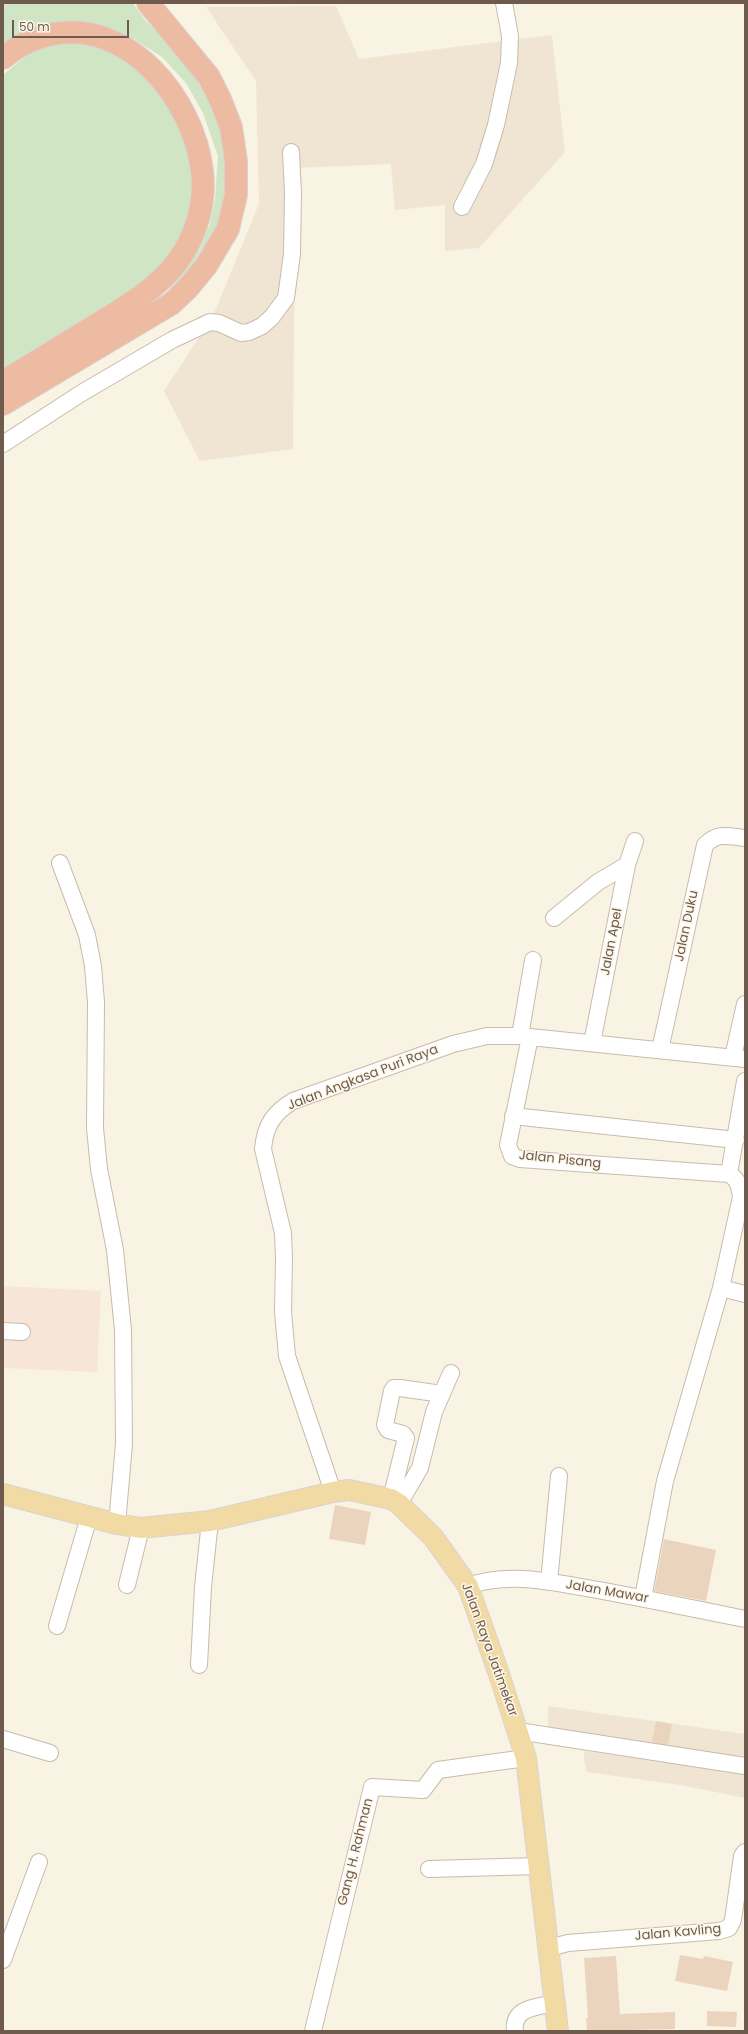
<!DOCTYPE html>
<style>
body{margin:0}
#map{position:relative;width:748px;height:2034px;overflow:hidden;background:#f9f3e4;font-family:Poppins,sans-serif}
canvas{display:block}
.frame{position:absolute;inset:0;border:4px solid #6e5b4d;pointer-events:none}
.scale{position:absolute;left:12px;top:20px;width:117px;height:18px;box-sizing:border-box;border:2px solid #6e5b4d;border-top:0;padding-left:5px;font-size:12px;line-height:14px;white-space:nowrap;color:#6e5b4d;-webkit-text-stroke:3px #fdf7e9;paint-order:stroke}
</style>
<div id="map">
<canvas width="748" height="2034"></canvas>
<div class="frame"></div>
<div class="scale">50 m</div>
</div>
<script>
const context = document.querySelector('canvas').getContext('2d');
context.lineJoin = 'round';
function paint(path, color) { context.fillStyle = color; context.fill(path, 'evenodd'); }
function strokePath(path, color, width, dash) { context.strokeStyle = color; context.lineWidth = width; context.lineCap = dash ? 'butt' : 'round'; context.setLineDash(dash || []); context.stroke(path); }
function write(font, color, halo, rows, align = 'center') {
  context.font = font + ' Poppins,sans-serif'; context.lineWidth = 3; context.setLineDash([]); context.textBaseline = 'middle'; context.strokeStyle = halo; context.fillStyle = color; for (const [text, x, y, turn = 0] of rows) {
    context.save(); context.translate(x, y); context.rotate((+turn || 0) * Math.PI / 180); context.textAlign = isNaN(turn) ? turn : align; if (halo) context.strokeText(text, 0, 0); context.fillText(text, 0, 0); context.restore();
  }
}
paint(new Path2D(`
 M336,6L359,59L552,35L565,152L479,248L445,251V205L395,210L391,164L295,168L293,449L200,461L164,391L213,316L259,204L256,81L206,7Z
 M548,1706L745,1734V1761L548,1735Z
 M584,1751L745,1774V1798L680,1785L587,1772L584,1761Z`), '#f0e5d3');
paint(new Path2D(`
 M3,1286L101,1291L97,1372L3,1368Z`), '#f8e5d9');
paint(new Path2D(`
 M3,3H133L144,19L191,67L210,91L224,131L227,197L219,223L199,260L172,288L167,286L169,280L199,250L210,224L215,199L218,156L203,113L186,83L162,57L134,39L103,28L3,51Z
 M62,42L95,43L140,63L194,140L198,207L167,263L135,288L94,312L3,371V75L32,51Z`), '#cfe5c4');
paint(new Path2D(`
 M335,1505L371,1512L365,1545L329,1539Z
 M664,1539L716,1550L706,1601L654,1591Z
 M656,1721L672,1724L668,1745L652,1742Z
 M680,1955L703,1959L704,1956L733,1962L727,1991L675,1981Z
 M616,1956L620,2014L675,2012V2029L587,2031L586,2018H588L584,1958Z
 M707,2011L737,2012L736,2027L707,2026Z`), '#ebd4be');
const minor = new Path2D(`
 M462,207L484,164L496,125L509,63L510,36L504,3
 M3,444L80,394L172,340L210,322L219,323L241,333L249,332L262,326L272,317L286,298L292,254L293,193L291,152
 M60,863L87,935L93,966L96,1002L95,1128L99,1169L115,1250L123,1330L124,1444L117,1524
 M554,918L598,882L627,865
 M520,1036L533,960
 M530,1037L508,1145L512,1156L520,1159L729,1174C739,1180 739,1186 741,1197L721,1288L665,1481L643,1598
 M592,1043L627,865L635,841
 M660,1050L705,845C718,832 728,836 745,838
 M733,1057L745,1004
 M513,1116L736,1140
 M729,1174L745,1081
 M721,1288L745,1294
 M3,1331L22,1332
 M333,1492L287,1356L283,1312L284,1258L283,1233L263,1149C265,1126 273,1113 293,1101L453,1044L487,1036H520L745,1059
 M391,1499L406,1438L403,1434L388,1430L385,1425L392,1391L394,1388H400L442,1394
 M399,1504L420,1468L434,1412L451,1373
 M549,1582L559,1476
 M127,1585L141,1528
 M468,1586C510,1571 555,1583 598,1590C647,1599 696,1609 745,1619
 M57,1626L89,1517
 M199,1665L203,1587L210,1521
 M518,1731L745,1766
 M3,1739L50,1753
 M429,1869L539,1866
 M549,1948L568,1943L719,1931L729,1928L733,1920L742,1856L745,1852
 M3,1960L39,1862
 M313,2031L372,1787L423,1790L438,1770L526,1758
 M515,2031C512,2007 538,2007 554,2003`);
const major = new Path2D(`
 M3,1494L117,1524L141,1528L210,1521L333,1492L349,1490L391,1499L399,1504L433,1537L468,1586L499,1674L526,1758L558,2031`);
const highway = new Path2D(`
 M3,58C16,47 31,39 48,35C128,16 194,100 202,171C206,203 196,237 177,262C156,290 125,307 96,325C65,344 34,363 3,382
 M3,404L171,304L188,288L206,266L228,229L236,195V161L231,127L220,99L209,77L148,3`);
strokePath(minor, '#c8bbac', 18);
strokePath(major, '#d9d4d1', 22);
strokePath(highway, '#d9d4d1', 24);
strokePath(minor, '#fff', 16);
strokePath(major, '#f1daa3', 20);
strokePath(highway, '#ecbba1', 22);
write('13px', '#6e5b4d', '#fdf7e9', [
 ["Jalan Duku",687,926,-78],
 ["Jalan Apel",612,942,-79],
 ["Jalan Angkasa Puri Raya",363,1078,-21],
 ["Jalan Pisang",560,1160,6],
 ["Jalan Mawar",607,1592,10],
 ["Jalan Raya Jatimekar",489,1650,70],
 ["Gang H. Rahman",356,1852,-76],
 ["Jalan Kavling",678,1933,-5]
]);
</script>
